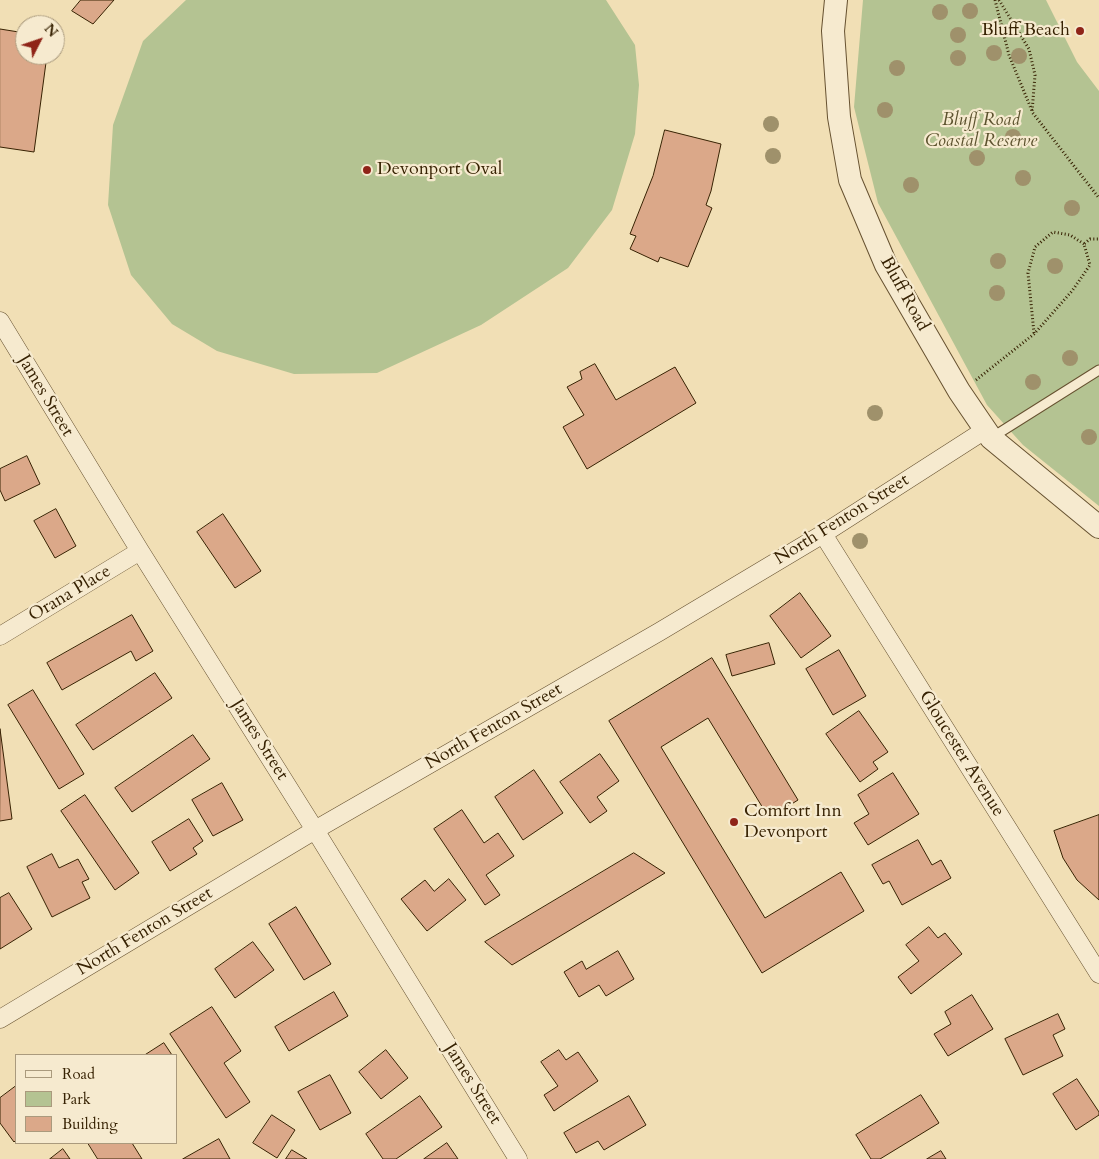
<!DOCTYPE html>
<style>
body{margin:0}
#map{position:relative;width:1099px;height:1159px;overflow:hidden;background:#f1dfb5;font-family:Cardo,serif}
canvas{display:block}
.legend{position:absolute;left:15px;top:1054px;width:162px;height:90px;box-sizing:border-box;background:#f6eacf;border:1px solid #aa9a7d;margin:0;padding:6px 9px;list-style:none;font-size:15px;color:#372203}
.legend li{display:flex;align-items:center;gap:10px;height:25px}
.legend b{width:25px;border:1px solid #aa9a7d}
.north{position:absolute;left:15px;top:15px;width:50px;height:50px;box-sizing:border-box;background:#f6eacf;border:1px solid #aa9a7d;border-radius:50%;rotate:49deg;font-size:14px;font-weight:700;line-height:20px;text-align:center;color:#372203}
.north::after{content:'';display:block;margin:auto;width:18px;height:22px;background:#8f2418;clip-path:polygon(50% 0,100% 100%,50% 72%,0 100%)}
</style>
<div id="map">
<canvas width="1099" height="1159"></canvas>
<ul class="legend">
<li><b style="height:6px;background:#f6eacf"></b>Road</li>
<li><b style="height:14px;background:#b4c392"></b>Park</li>
<li><b style="height:14px;background:#dba889"></b>Building</li>
</ul>
<div class="north">N</div>
</div>
<script>
const context = document.querySelector('canvas').getContext('2d');
context.lineJoin = 'round';
function paint(path, color) { context.fillStyle = color; context.fill(path, 'evenodd'); }
function strokePath(path, color, width, dash) { context.strokeStyle = color; context.lineWidth = width; context.lineCap = dash ? 'butt' : 'round'; context.setLineDash(dash || []); context.stroke(path); }
function write(font, color, halo, rows, align = 'center') {
  context.font = font + ' Cardo,serif'; context.lineWidth = 4.5; context.setLineDash([]); context.textBaseline = 'middle'; context.strokeStyle = halo; context.fillStyle = color; for (const [text, x, y, turn = 0] of rows) {
    context.save(); context.translate(x, y); context.rotate((+turn || 0) * Math.PI / 180); context.textAlign = isNaN(turn) ? turn : align; if (halo) context.strokeText(text, 0, 0); context.fillText(text, 0, 0); context.restore();
  }
}
paint(new Path2D(`
 M186,0H606L635,45L639,85L635,134L612,210L568,268L481,325L377,373L294,374L217,351L172,324L131,275L108,205L113,125L143,41Z
 M863,0H1046L1077,62L1099,91V506L1023,445L987,405L878,203L854,107Z`), '#b4c392');
const building = new Path2D(`
 M81,0H114L93,24L72,11Z
 M0,29L25,33V55H47L34,152L0,147Z
 M665,130L721,144L711,191L706,205L712,208L688,267L660,257L658,262L630,249L636,236L630,234L653,176Z
 M595,364L616,400L675,367L696,403L587,469L563,427L584,415L567,387L582,379L580,372Z
 M27,456L40,484L5,501L0,490V469Z
 M56,509L76,546L55,558L34,521Z
 M223,514L261,571L235,588L197,532Z
 M800,593L831,636L801,658L770,616Z
 M132,615L153,651L136,661L131,651L62,690L47,663Z
 M769,643L775,664L732,676L726,655Z
 M839,650L866,696L833,715L806,669Z
 M712,658L798,800L769,818L708,718L661,747L765,918L841,872L864,911L762,973L609,721Z
 M155,673L172,698L93,750L76,725Z
 M33,690L84,774L59,789L8,705Z
 M859,711L888,752L873,762L878,769L860,782L826,734Z
 M0,729L12,819L0,821Z
 M193,735L210,759L132,812L115,788Z
 M600,754L619,781L597,797L607,811L590,823L560,782Z
 M534,770L563,813L523,840L495,797Z
 M893,773L919,814L868,845L854,823L869,814L858,795Z
 M222,783L243,820L213,836L192,800Z
 M85,795L139,873L115,890L61,811Z
 M462,810L484,843L498,833L514,856L486,875L500,895L485,905L434,829Z
 M1099,815V900L1077,880L1063,858L1054,831Z
 M189,819L203,841L193,848L197,854L170,871L152,842Z
 M918,840L932,865L941,860L951,878L902,905L889,881L883,884L872,865Z
 M634,853L665,873L512,965L485,942Z
 M52,854L59,868L78,859L89,879L82,882L90,898L52,917L27,867Z
 M449,879L466,900L427,931L401,899L425,880L434,891Z
 M9,893L32,929L0,949V898Z
 M296,907L331,964L304,980L269,924Z
 M929,927L938,938L945,933L962,954L911,994L898,977L919,961L906,945Z
 M253,942L274,970L235,998L215,969Z
 M618,951L634,979L606,996L599,985L579,997L564,972L582,961L586,969Z
 M334,992L348,1016L289,1051L275,1027Z
 M972,995L993,1029L948,1056L934,1034L951,1024L945,1012Z
 M212,1007L241,1051L224,1063L250,1102L226,1118L170,1034Z
 M1058,1014L1065,1029L1053,1035L1063,1056L1023,1075L1005,1039Z
 M164,1043L172,1055H145Z
 M386,1050L408,1078L381,1099L359,1072Z
 M559,1050L566,1060L578,1052L598,1081L554,1111L544,1095L558,1086L541,1062Z
 M330,1075L351,1113L320,1130L298,1092Z
 M1077,1079L1099,1112V1115L1076,1130L1053,1094Z
 M16,1086V1140L14,1142L0,1123V1098Z
 M921,1095L939,1123L880,1159H871L856,1135Z
 M420,1096L442,1127L396,1159H383L366,1134Z
 M629,1096L646,1125L604,1150L598,1141L576,1153L564,1133Z
 M272,1115L295,1130L277,1158L253,1143Z
 M219,1139L230,1159H183Z
 M88,1143H132L142,1159H98Z
 M447,1143L458,1159H424Z
 M63,1149L70,1159H50Z
 M292,1150L307,1159H286Z
 M941,1151L946,1159H927Z`);
paint(building, '#dba889');
strokePath(building, '#372203', 1);
const service = new Path2D(`
 M991,438L1099,370`);
const minor = new Path2D(`
 M0,321L140,551L315,830L518,1159
 M823,534L1099,974
 M0,636L140,551
 M0,1019L315,830L659,632L823,534L985,430`);
const tertiary = new Path2D(`
 M836,0L833,31L839,117L850,180L886,265L959,391L991,438L1099,527`);
strokePath(service, '#665130', 11);
strokePath(minor, '#665130', 19);
strokePath(tertiary, '#665130', 24);
strokePath(new Path2D(`
 M995,0L1009,55L1032,111
 M999,0L1029,49L1035,75L1032,112L1099,198
 M1034,333L1028,273L1035,247L1053,232L1070,235L1084,244
 M976,380L1034,334L1072,291L1090,265L1084,244L1090,239H1099`), '#372203', 3, [1, 2.5]);
strokePath(service, '#f6eacf', 9);
strokePath(minor, '#f6eacf', 18);
strokePath(tertiary, '#f6eacf', 22);
context.fillStyle = '#9f916b';
for (const [x, y] of [
 [970,11],
 [940,12],
 [958,35],
 [994,53],
 [1019,56],
 [958,58],
 [897,68],
 [885,110],
 [771,124],
 [1013,137],
 [773,156],
 [977,158],
 [1023,178],
 [911,185],
 [1072,208],
 [998,261],
 [1055,266],
 [997,293],
 [1070,358],
 [1033,382],
 [875,413],
 [1089,437],
 [860,541]
]) { context.beginPath(); context.arc(x, y, 8, 0, 2 * Math.PI); context.fill(); }
for (const [x, y, r, color] of [
 [1080,31,5,"#8f2418"],
 [367,170,5,"#8f2418"],
 [734,822,5,"#8f2418"]
]) { const dot = new Path2D(); dot.arc(x, y, r, 0, 2 * Math.PI); context.fillStyle = color; context.fill(dot); strokePath(dot, '#f6eacf', 2); }
write('18px', '#372203', '#f6eacf', [
 ["Bluff Beach",1070,31,"right"],
 ["Devonport Oval",377,170],
 ["Comfort Inn",744,812],
 ["Devonport",744,833]
], 'left');
write('italic 18px', '#5c522e', '#f6eacf', [
 ["Bluff Road",981,121],
 ["Coastal Reserve",981,142]
]);
write('18px', '#372203', '#f6eacf', [
 ["Bluff Road",904,294,61],
 ["James Street",45,396,59],
 ["North Fenton Street",842,520,-32],
 ["Orana Place",70,594,-31],
 ["North Fenton Street",494,727,-30],
 ["James Street",259,740,58],
 ["Gloucester Avenue",961,754,58],
 ["North Fenton Street",145,932,-31],
 ["James Street",472,1084,58]
]);
</script>
